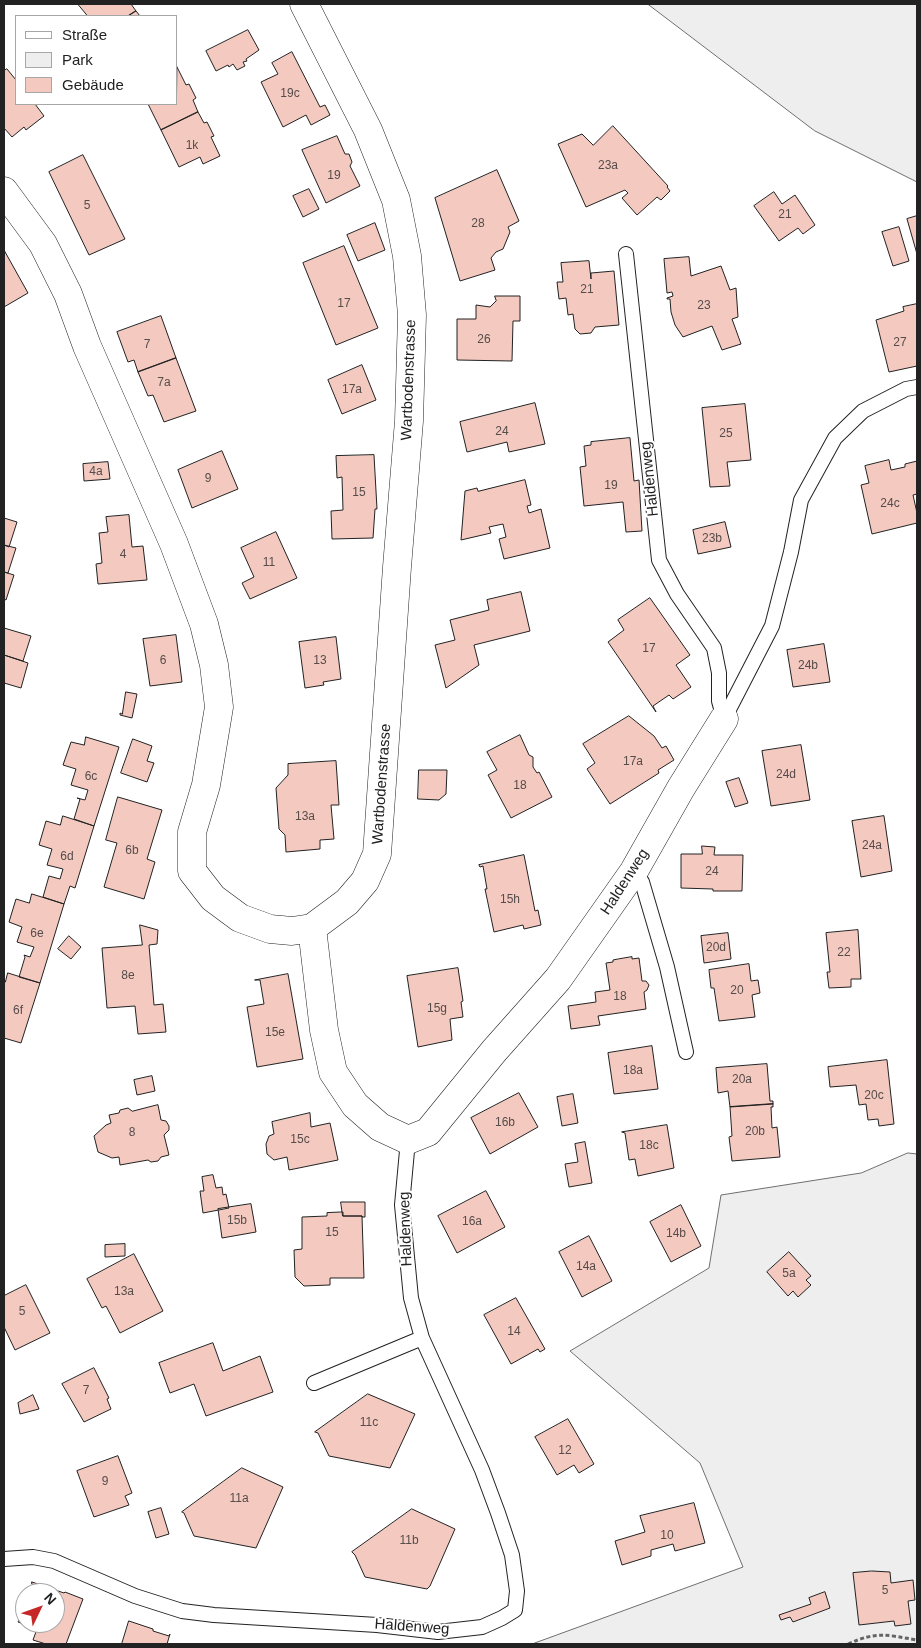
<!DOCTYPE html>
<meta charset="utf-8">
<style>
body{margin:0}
#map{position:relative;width:921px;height:1648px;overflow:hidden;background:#fff;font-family:Helvetica,sans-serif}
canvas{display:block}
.frame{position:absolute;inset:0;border:5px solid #222;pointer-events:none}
.legend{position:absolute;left:15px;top:15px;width:162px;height:90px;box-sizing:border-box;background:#fff;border:1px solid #a7a7a7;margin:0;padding:6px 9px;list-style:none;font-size:15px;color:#222}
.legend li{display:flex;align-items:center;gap:10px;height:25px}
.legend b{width:25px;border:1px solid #a7a7a7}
.north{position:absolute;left:15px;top:1583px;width:50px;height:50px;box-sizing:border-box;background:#fff;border:1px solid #a7a7a7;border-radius:50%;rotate:48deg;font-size:14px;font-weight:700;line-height:20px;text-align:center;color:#222}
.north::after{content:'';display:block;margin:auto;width:18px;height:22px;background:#c62828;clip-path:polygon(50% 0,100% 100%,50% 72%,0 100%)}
</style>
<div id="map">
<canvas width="921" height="1648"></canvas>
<div class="frame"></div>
<ul class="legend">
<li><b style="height:6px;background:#fff"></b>Straße</li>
<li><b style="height:14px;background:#eee"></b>Park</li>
<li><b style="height:14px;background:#f3c9c0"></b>Gebäude</li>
</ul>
<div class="north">N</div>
</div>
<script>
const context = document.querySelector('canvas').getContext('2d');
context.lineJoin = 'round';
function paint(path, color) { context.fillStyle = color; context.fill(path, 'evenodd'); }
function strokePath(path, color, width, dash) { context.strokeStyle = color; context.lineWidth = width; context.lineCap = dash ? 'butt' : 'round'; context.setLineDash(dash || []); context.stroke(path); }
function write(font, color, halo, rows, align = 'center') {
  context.font = font + ' Helvetica,sans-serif'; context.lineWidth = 4; context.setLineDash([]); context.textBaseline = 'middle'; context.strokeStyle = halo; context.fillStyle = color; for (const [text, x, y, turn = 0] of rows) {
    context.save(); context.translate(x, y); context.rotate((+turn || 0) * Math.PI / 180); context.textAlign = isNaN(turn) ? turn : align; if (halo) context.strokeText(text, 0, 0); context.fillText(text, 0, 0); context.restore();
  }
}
const green = new Path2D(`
 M648,4H917V182L815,131Z
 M908,1153L917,1154V1644H532L743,1567L700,1463L570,1351L709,1268L721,1195L861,1173Z`);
paint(green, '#eee');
strokePath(green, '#6f6f6f', 1);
const building = new Path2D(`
 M78,4H131L136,11L128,16H88Z
 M136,11L140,16H128Z
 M248,30L259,50L246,59L247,61L243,62L245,66L237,70L233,64L229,67L228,65L216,71L206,51Z
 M292,52L320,107L325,105L330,115L311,125L306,115L283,127L261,82L278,74L272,63Z
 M177,67L186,85L189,84L196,98L193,100L198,112L161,130L148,104H176Z
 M7,69L16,80V104H35L44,116L26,130L24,127L12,137L4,128V71Z
 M198,112L204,123L207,122L214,136L211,137L220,156L203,164L200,157L179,167L161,130Z
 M613,126L668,186L667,187L670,191L661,200L657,197L637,215L622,198L628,193L625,190L586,207L558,144L582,134L593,145Z
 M337,136L345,154H349L352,162L350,166L360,186L326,203L302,150Z
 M83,155L125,239L89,255L49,172Z
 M497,170L519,221L508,227L510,232L503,249L496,252L491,258L495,270L460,281L435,198Z
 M309,189L319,209L303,217L293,196Z
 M774,192L782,204L795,195L815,225L803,234L798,228L779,241L754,206Z
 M917,216V254L907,219Z
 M375,223L385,250L358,261L347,235Z
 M899,227L909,261L893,266L882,232Z
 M344,246L378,328L336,345L303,263Z
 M4,250L28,293L4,307Z
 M689,257L691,276L721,266L730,290L736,288L738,317L732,319L741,344L722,350L712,326L683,337L675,325L671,312L670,299H667V298L673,296L672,292L667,293L664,259Z
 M589,261L591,279V273L614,271L619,325L595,327L591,333L580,334L575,329L573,314L568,315L566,298L559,299L557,282H563L561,263Z
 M495,296H520V321H513L512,361L457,360V319H476V305L490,307L496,301Z
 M917,304V366L889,372L876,320L904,311L903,307Z
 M161,316L176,358L138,372L134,360L128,362L117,332Z
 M176,358L196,411L164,422L153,395L148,396L138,372Z
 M362,365L376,400L342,414L328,380Z
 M535,403L545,444L509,452L507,442L467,452L460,422Z
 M745,404L751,460L727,462L730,486L710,487L702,408Z
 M630,438L634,481L639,480L642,531L626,532L623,502L584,506L580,467L586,466L584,446L591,445V442Z
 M222,451L238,489L192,508L178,470Z
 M374,455L377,509H375L373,538L332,539L331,511L343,510L342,477L337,478L336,456Z
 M889,460L891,470L905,467V464L917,461V494L913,495L917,513V523L872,534L861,485L869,483L865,466Z
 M108,462L110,479L84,481L83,464Z
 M525,480L531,505L527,506L529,513L541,509L550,548L504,559L499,539L506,537L503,524L489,527L491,533L461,540L465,491L477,488L478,491Z
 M129,515L132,547L143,546L147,580L98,584L96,564L102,563L99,533L108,532L106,517Z
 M4,518L17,522L9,547L4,545Z
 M725,522L731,547L698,554L693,530Z
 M276,532L297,578L250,599L242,583L254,577L241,548Z
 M4,545L16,548L8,573L4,572Z
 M4,572L14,575L6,600L4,599Z
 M521,592L530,631L474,645L479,665L446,688L435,645L455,640L450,620L489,610L487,600Z
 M650,598L690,655L676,665L691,687L673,699L669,695L653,706L656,712L608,642L624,630L618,620Z
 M4,628L31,636L23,661L4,655Z
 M176,635L182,682L150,686L143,639Z
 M336,637L341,679L323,682L324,685L305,688L299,642Z
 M824,644L830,682L793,687L787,650Z
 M4,655L28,663L21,688L4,683Z
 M126,692L137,694L132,718L120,715V713L122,714Z
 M629,716L654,736L662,748L666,746L674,760L658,770L659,773L610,804L587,769L595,763L583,744Z
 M520,735L529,755L533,757V767L537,773L539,772L552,797L511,818L488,775L497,770L487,752Z
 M86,737L119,747L94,826L74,819L80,799L77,798L85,800L88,790L71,785L76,769L63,765L71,742L84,745Z
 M133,739L152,746L147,761L154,763L147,782L121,773Z
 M801,745L810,800L771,806L762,751Z
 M336,761L339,805H331L334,839L320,840V849L286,852L285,835L279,829L276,788L288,775V764Z
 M419,770H447L446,794L439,800L418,799Z
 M739,778L748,803L735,807L726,782Z
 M118,797L162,810L147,859L155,862L144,899L104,887L117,843L106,840Z
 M63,816L94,826L75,888L70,886L64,904L43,897L49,876L60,879L63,869L47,865L52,849L39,845L46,821L60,825Z
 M884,816L892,871L861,877L852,821Z
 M702,846L715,847L714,855H743L742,891H713V889L681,888V854H702Z
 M524,855L535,911L538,910L541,925L524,929L523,925L494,932L485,889H487L483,866L480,867L479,865Z
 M32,894L64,904L40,983L19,977L25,957L24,955L30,957L34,947L17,942L22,927L9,922L16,899L29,903Z
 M140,925L158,930L157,944L149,945L154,1005L163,1004L166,1032L138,1034L135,1006L107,1008L102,948L142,945Z
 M858,930L861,979H851V987L829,988L827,972H830L826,933Z
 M728,933L731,959L704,963L701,936Z
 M69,936L81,947L71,959L58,949Z
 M632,957V959L639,958L642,981H646L649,985L647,990L644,992L646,1009L598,1016L600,1025L571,1029L568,1006L596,1002L595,992L610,990L606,963L613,962V960L618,959Z
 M749,964L751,981L758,980L760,993L752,995L755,1017L719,1021L714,988H711L709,970Z
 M458,968L463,1001L461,1002L463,1017L450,1019L452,1040L418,1047L407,976Z
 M8,973L40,983L21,1043L4,1038V982H5Z
 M288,974L303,1059L257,1067L247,1007L264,1004L260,980H255Z
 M652,1046L658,1089L614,1094L608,1053Z
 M887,1060L894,1124L879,1126L878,1119L868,1120L866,1104L859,1105L856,1085L830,1087L828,1067Z
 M767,1064L770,1101H773V1104L730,1107L728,1091L718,1093L716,1068Z
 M152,1076L155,1091L137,1095L134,1080Z
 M519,1093L538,1127L490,1154L471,1118Z
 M573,1094L578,1123L562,1126L557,1097Z
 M773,1104V1107H771L772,1128L777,1127L780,1157L732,1161L729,1137L732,1136L730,1107Z
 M158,1105L161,1120L166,1121L169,1126V1130L164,1135L169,1155L161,1157L158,1161L151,1162L148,1160L120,1165L119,1157L112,1158L98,1152L94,1136L106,1125L111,1123L109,1115L119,1113L120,1110L128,1108L132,1111Z
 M310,1113L311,1127L330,1123L338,1160L289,1170L287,1157L274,1160L267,1154L266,1144L269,1136L274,1134L272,1122Z
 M667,1125L674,1168L638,1176L635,1159L629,1160L625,1133L622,1132Z
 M585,1142L592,1183L569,1187L565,1164L578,1162L575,1144Z
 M213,1175L216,1188L222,1187L223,1195L226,1194L229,1208L203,1213L200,1191H204L202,1177Z
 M486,1191L505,1227L457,1253L438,1216Z
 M341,1202H365V1217H362V1216H343Z
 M251,1204L256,1232L222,1238L218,1209Z
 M681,1205L701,1246L671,1262L650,1222Z
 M341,1212H343V1216H362L364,1278H330V1285L304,1286L295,1277L294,1250L302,1249V1217L327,1216V1213Z
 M589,1236L612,1281L582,1297L559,1252Z
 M125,1244V1256L105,1257V1245Z
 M789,1252L811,1276L806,1280L811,1285L798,1297L793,1291L788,1296L767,1272Z
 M134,1254L163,1311L120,1333L106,1306L102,1308L87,1279Z
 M26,1285L50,1333L15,1350L4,1327V1296Z
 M516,1298L545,1349L540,1352L538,1349L511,1364L484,1315Z
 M213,1343L223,1371L260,1356L273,1392L206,1416L194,1384L170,1393L159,1363Z
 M94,1368L109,1398L107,1399L111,1409L84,1422L62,1384Z
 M368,1394L415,1414L390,1468L329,1456L318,1433L315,1432Z
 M33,1395L39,1409L20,1414L18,1403Z
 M568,1419L594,1464L579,1473L574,1465L557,1475L535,1437Z
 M118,1456L132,1493L125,1496L129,1505L94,1517L77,1471Z
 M242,1468L283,1487L256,1548L194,1536L184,1513L182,1512Z
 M694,1503L705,1543L675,1551L673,1544L651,1550V1556L622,1565L615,1541L645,1532L640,1516Z
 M161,1508L169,1534L156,1538L148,1512Z
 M412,1509L455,1529L430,1586L427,1589L365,1577L355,1555L352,1552Z
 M872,1571L890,1572L891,1583L913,1580L915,1600L908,1601L911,1624L895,1626L894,1621L859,1625L853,1573Z
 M32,1582L64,1593L65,1592L83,1599L66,1644H46L33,1640L37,1629L18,1622L19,1620L22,1621L25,1611V1623H55V1593H31L34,1585L32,1584Z
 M825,1592L830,1608L793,1622L790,1617L781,1620L779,1615L811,1604L809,1598Z
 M129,1621L153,1629V1631L169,1636L170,1634L167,1644H122Z`);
paint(building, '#f3c9c0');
strokePath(building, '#222', 1);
const lane = new Path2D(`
 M626,254L659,560L677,594L714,648L719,673V701L724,719
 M724,719L772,626L791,552L801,500L835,438L863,411L906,389L917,387
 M634,871L642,882L667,967L686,1052
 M314,1383L422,1338
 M4,1559L33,1557L54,1561L135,1596L182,1611L214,1615L377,1625L438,1632L482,1627L502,1618L515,1610L517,1591L512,1555L498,1513L482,1470L422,1338L411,1298L402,1205L408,1140`);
const street = new Path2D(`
 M4,191L43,244L68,294L87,346L174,544L204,624L214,665L219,707L206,785L192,832V871L213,898L240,918L270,929L292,931L312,928L347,902L365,881L377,854L397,567L409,421L412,315L407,256L396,200L368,130L304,4
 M312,928L324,1030L333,1072L355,1105L380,1127L408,1140L428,1132L494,1051L558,979L634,871L681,788L724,719`);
strokePath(lane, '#222', 16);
strokePath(street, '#222', 29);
strokePath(new Path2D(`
 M848,1644C877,1631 887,1635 917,1640`), '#646464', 3, [4, 2.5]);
strokePath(lane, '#fff', 14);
strokePath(street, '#fff', 28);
write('12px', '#564c4a', null, [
 ["19c",290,94],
 ["1k",192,146],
 ["23a",608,166],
 ["19",334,176],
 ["5",87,206],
 ["21",785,215],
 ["28",478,224],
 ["21",587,290],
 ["17",344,304],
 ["23",704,306],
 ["26",484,340],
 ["27",900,343],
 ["7",147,345],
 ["7a",164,383],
 ["17a",352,390],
 ["24",502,432],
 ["25",726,434],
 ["4a",96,472],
 ["9",208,479],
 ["19",611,486],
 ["15",359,493],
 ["24c",890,504],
 ["23b",712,539],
 ["4",123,555],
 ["11",269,563],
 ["17",649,649],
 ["6",163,661],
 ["13",320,661],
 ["24b",808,666],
 ["17a",633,762],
 ["24d",786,775],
 ["6c",91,777],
 ["18",520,786],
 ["13a",305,817],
 ["24a",872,846],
 ["6b",132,851],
 ["6d",67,857],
 ["24",712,872],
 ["15h",510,900],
 ["6e",37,934],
 ["20d",716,948],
 ["22",844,953],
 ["8e",128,976],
 ["20",737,991],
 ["18",620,997],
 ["15g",437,1009],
 ["6f",18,1011],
 ["15e",275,1033],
 ["18a",633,1071],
 ["20a",742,1080],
 ["20c",874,1096],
 ["16b",505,1123],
 ["20b",755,1132],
 ["8",132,1133],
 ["15c",300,1140],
 ["18c",649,1146],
 ["15b",237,1221],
 ["16a",472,1222],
 ["15",332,1233],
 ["14b",676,1234],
 ["14a",586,1267],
 ["5a",789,1274],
 ["13a",124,1292],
 ["5",22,1312],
 ["14",514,1332],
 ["7",86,1391],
 ["11c",369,1423],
 ["12",565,1451],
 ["9",105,1482],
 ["11a",239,1499],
 ["10",667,1536],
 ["11b",409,1541],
 ["5",885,1591]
]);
write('15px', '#222', '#fff', [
 ["Wartbodenstrasse",409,380,-88],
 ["Haldenweg",650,479,-96],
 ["Wartbodenstrasse",382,784,-86],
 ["Haldenweg",625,882,-57],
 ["Haldenweg",406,1229,-92],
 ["Haldenweg",412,1627,4]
]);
</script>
